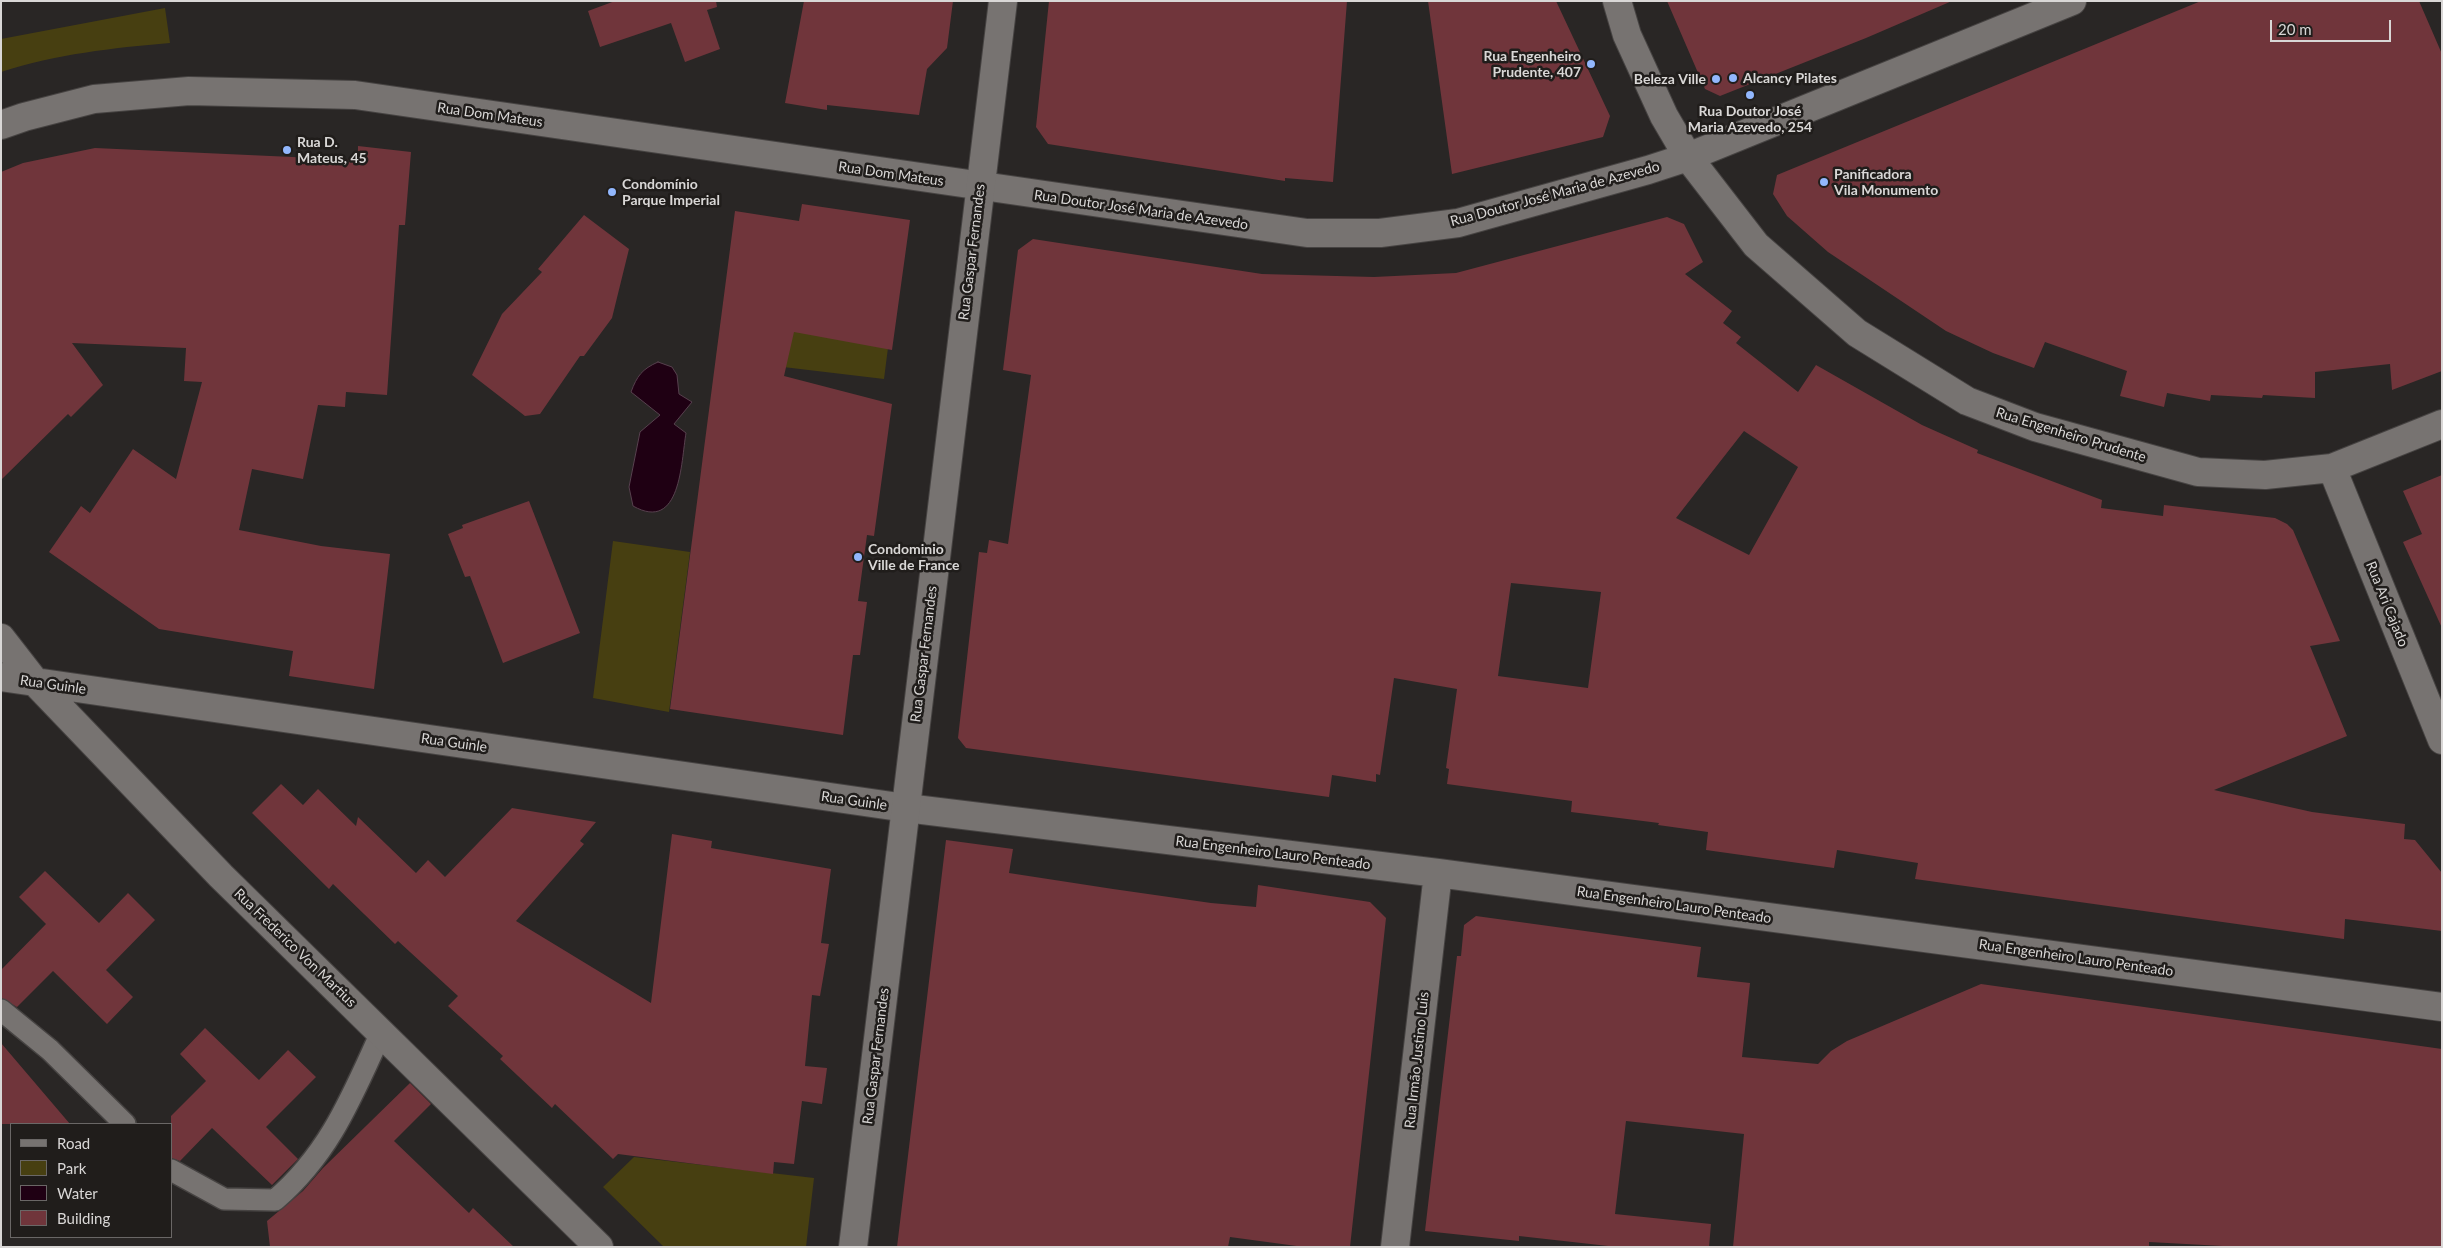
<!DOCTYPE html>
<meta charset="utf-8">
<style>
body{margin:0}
#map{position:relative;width:2443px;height:1248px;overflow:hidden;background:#292625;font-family:Lato,sans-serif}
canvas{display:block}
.frame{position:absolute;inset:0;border:2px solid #d9d7d6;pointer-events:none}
.legend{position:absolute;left:10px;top:1123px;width:162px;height:115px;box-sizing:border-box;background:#201d1b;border:1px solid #6a6766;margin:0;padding:6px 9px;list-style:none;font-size:15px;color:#d9d7d6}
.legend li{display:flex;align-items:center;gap:10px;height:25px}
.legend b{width:25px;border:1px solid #6a6766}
.scale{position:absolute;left:2270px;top:20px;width:121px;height:22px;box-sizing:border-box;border:2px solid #d9d7d6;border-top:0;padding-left:6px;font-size:15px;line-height:18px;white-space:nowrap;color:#d9d7d6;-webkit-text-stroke:4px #201d1b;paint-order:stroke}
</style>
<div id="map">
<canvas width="2443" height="1248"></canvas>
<div class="frame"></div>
<ul class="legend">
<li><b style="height:6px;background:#777371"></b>Road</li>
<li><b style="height:14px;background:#473f11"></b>Park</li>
<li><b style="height:14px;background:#1f0013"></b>Water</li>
<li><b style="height:14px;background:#70353b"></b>Building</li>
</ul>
<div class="scale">20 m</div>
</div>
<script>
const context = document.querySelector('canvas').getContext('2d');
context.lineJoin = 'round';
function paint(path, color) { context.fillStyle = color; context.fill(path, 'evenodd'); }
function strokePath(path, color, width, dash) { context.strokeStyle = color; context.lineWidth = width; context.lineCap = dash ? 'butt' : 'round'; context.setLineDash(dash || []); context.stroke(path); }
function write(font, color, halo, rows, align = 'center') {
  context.font = font + ' Lato,sans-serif'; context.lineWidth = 5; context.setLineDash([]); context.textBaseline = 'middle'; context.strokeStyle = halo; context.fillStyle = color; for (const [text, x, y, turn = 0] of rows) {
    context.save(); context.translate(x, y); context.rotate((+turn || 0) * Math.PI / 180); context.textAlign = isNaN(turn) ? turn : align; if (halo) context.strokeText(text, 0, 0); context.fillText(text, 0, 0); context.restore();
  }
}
paint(new Path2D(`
 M165,8L170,43C112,48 57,54 1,72V39Z
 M730,256L890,332L884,379L716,359Z
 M613,541L690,552L669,712L593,698Z
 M634,1157L814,1178L806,1247H664L603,1187Z`), '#473f11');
const water = new Path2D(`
 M658,362L672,367L677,375L679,394L692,402L674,424L686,433C681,462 681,533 633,506L629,487L640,432L660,415L631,392C637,376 642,369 658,362Z`);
paint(water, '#1f0013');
strokePath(water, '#57404e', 1);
paint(new Path2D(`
 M615,1H716L717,7L707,10L720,49L685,62L671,23L600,47L588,11Z
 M804,1H953L947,48L927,69L919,115L827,105V110L785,103Z
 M1049,1H1347L1333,182L1285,178V181L1048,144L1036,127Z
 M1428,1H1556L1610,116L1603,137L1452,174Z
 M1667,1H1952L1866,38L1720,96L1705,89Z
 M2201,1H2419L2442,54V371L2392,390L2390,364L2315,372V398L2263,395L2262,398L2211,395L2210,401L2167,393L2164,407L2120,396L2127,371L2045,342L2034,368L1993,353L1946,331L1828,252L1787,216L1773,194L1777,175Z
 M358,146L411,152L405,225H399L387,395L346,392L345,407L318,405L303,479L252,469L239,530L321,546L390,554L374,689L289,676L293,651L159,629L49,552L81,506L90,513L133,449L176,479L202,382L184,381L186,348L72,343L103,385L71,417L68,414L1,480V172L23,163L95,148L358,160Z
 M802,204L910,220L892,350L794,332L784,376L892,404L874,536L867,535L858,601L867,602L860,655H853L843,735L670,709L735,211L799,221Z
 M584,215L629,249L612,318L584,356H580L540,414L525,416L472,375L502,314L542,272L538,269Z
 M1667,217L1684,224L1703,262L1685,274L1732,311L1723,323L1741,337L1736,343L1798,392L1816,365L1922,425L1978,450L1977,453L2102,500L2101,508L2163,516L2164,505L2275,518L2287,524L2293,530L2340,641L2310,646L2347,736L2214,790L2312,812L2405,824L2404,839L2415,840L2442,873V931L2345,919L2344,939L1915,879L1918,863L1837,850L1834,868L1706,850L1708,832L1658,825L1659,823L1571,812L1572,801L1447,784L1449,769L1446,768L1457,689L1394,678L1380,775L1376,774V782L1332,775L1329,797L966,748L958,738L979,552L987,553L989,540L1008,544L1031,375L1003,370L1018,250L1033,239L1262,274L1374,277L1456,273ZM1744,431L1798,467L1749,555L1676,518ZM1511,583L1601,592L1588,688L1498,676Z
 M2442,475V628L2403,542L2422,534L2403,491Z
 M529,501L580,633L503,663L470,576L465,577L448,534L463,528L462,525Z
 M281,784L303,805L318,789L356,826L358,817L416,873L428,860L445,877L512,808L596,822L580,841L584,844L516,921L651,1003L672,834L712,841L711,848L831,869L821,943L829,944L820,996L812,995L805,1066L827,1068L822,1104L802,1101L794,1164L774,1162L773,1174L618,1154L613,1159L555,1104L552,1108L500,1059L503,1056L448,1006L458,996L398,941L395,944L333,884L329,889L252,813Z
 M946,840L1013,849L1009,873L1113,889L1211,903L1256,907L1258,885L1370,902L1386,918L1350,1247H1304L1230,1237L1228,1247H897Z
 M45,871L99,923L128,893L155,920L106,970L133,997L107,1024L53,971L17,1007L1,998V970L46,924L19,897Z
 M1476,916L1701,947L1697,977L1750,983L1742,1057L1818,1064L1831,1051L1847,1041L1981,984L2442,1049V1247H2241L2149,1242V1247H1733L1744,1134L1626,1121L1615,1214L1711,1224L1709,1247H1617L1519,1236V1241L1425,1231L1457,956H1461L1464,925Z
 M205,1028L259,1080L288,1050L316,1077L266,1127L298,1159L272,1185L212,1128L180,1161L171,1158V1116L206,1081L180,1054Z
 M1,1043L70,1124H1Z
 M410,1083L431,1104L394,1141L469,1213L473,1208L514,1247H270L267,1221L303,1191L323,1168Z`), '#70353b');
const service = new Path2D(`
 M1,1010L50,1050L125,1124
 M171,1170L224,1199L275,1200C330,1153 352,1096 381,1033`);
const minor = new Path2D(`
 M1617,1L1627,35L1664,116L1688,157L1756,245L1857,333L1967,401L2035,427L2198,472L2265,475L2332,468L2442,424
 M1,125L24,117L94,99L189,91L355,95L1307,233H1380L1458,223L1648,170L1688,157L2072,1
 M2332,468L2442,740
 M1,638L36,683L221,876L599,1247
 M1,677L906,808L1438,873L2442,1007
 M1395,1247L1438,873`);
const tertiary = new Path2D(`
 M853,1247L1003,1`);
strokePath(service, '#464342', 24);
strokePath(minor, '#464342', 30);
strokePath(tertiary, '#464342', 30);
strokePath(service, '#777371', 21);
strokePath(minor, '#777371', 28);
strokePath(tertiary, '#777371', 28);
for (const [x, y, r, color] of [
 [1591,64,5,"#92b7fd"],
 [1733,78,5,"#92b7fd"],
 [1716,79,5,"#92b7fd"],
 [1750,95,5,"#92b7fd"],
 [287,150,5,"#92b7fd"],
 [1824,182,5,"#92b7fd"],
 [612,192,5,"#92b7fd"],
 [858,557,5,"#92b7fd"]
]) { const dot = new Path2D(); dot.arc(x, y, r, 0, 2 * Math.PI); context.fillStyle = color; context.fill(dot); strokePath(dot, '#201d1b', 2); }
write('bold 14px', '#d9d7d6', '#201d1b', [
 ["Rua Engenheiro",1581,56,"right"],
 ["Prudente, 407",1581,72,"right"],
 ["Alcancy Pilates",1743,78],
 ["Beleza Ville",1706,79,"right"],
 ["Rua Doutor José",1750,111,"center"],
 ["Maria Azevedo, 254",1750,127,"center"],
 ["Rua D.",297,142],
 ["Mateus, 45",297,158],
 ["Panificadora",1834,174],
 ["Vila Monumento",1834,190],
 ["Condomínio",622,184],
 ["Parque Imperial",622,200],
 ["Condominio",868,549],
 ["Ville de France",868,565]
], 'left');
write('14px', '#d9d7d6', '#201d1b', [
 ["Rua Dom Mateus",490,115,8],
 ["Rua Dom Mateus",891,174,8],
 ["Rua Doutor José Maria de Azevedo",1555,194,-15],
 ["Rua Doutor José Maria de Azevedo",1141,210,8],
 ["Rua Gaspar Fernandes",972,252,-83],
 ["Rua Engenheiro Prudente",2071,435,17],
 ["Rua Ari Cajado",2387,604,68],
 ["Rua Gaspar Fernandes",924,654,-83],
 ["Rua Guinle",53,685,8],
 ["Rua Guinle",454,743,8],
 ["Rua Guinle",854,801,8],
 ["Rua Engenheiro Lauro Penteado",1273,853,7],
 ["Rua Engenheiro Lauro Penteado",1674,905,8],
 ["Rua Frederico Von Martius",295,948,44],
 ["Rua Engenheiro Lauro Penteado",2076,958,8],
 ["Rua Gaspar Fernandes",876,1056,-83],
 ["Rua Irmão Justino Luis",1417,1060,-84]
]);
</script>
